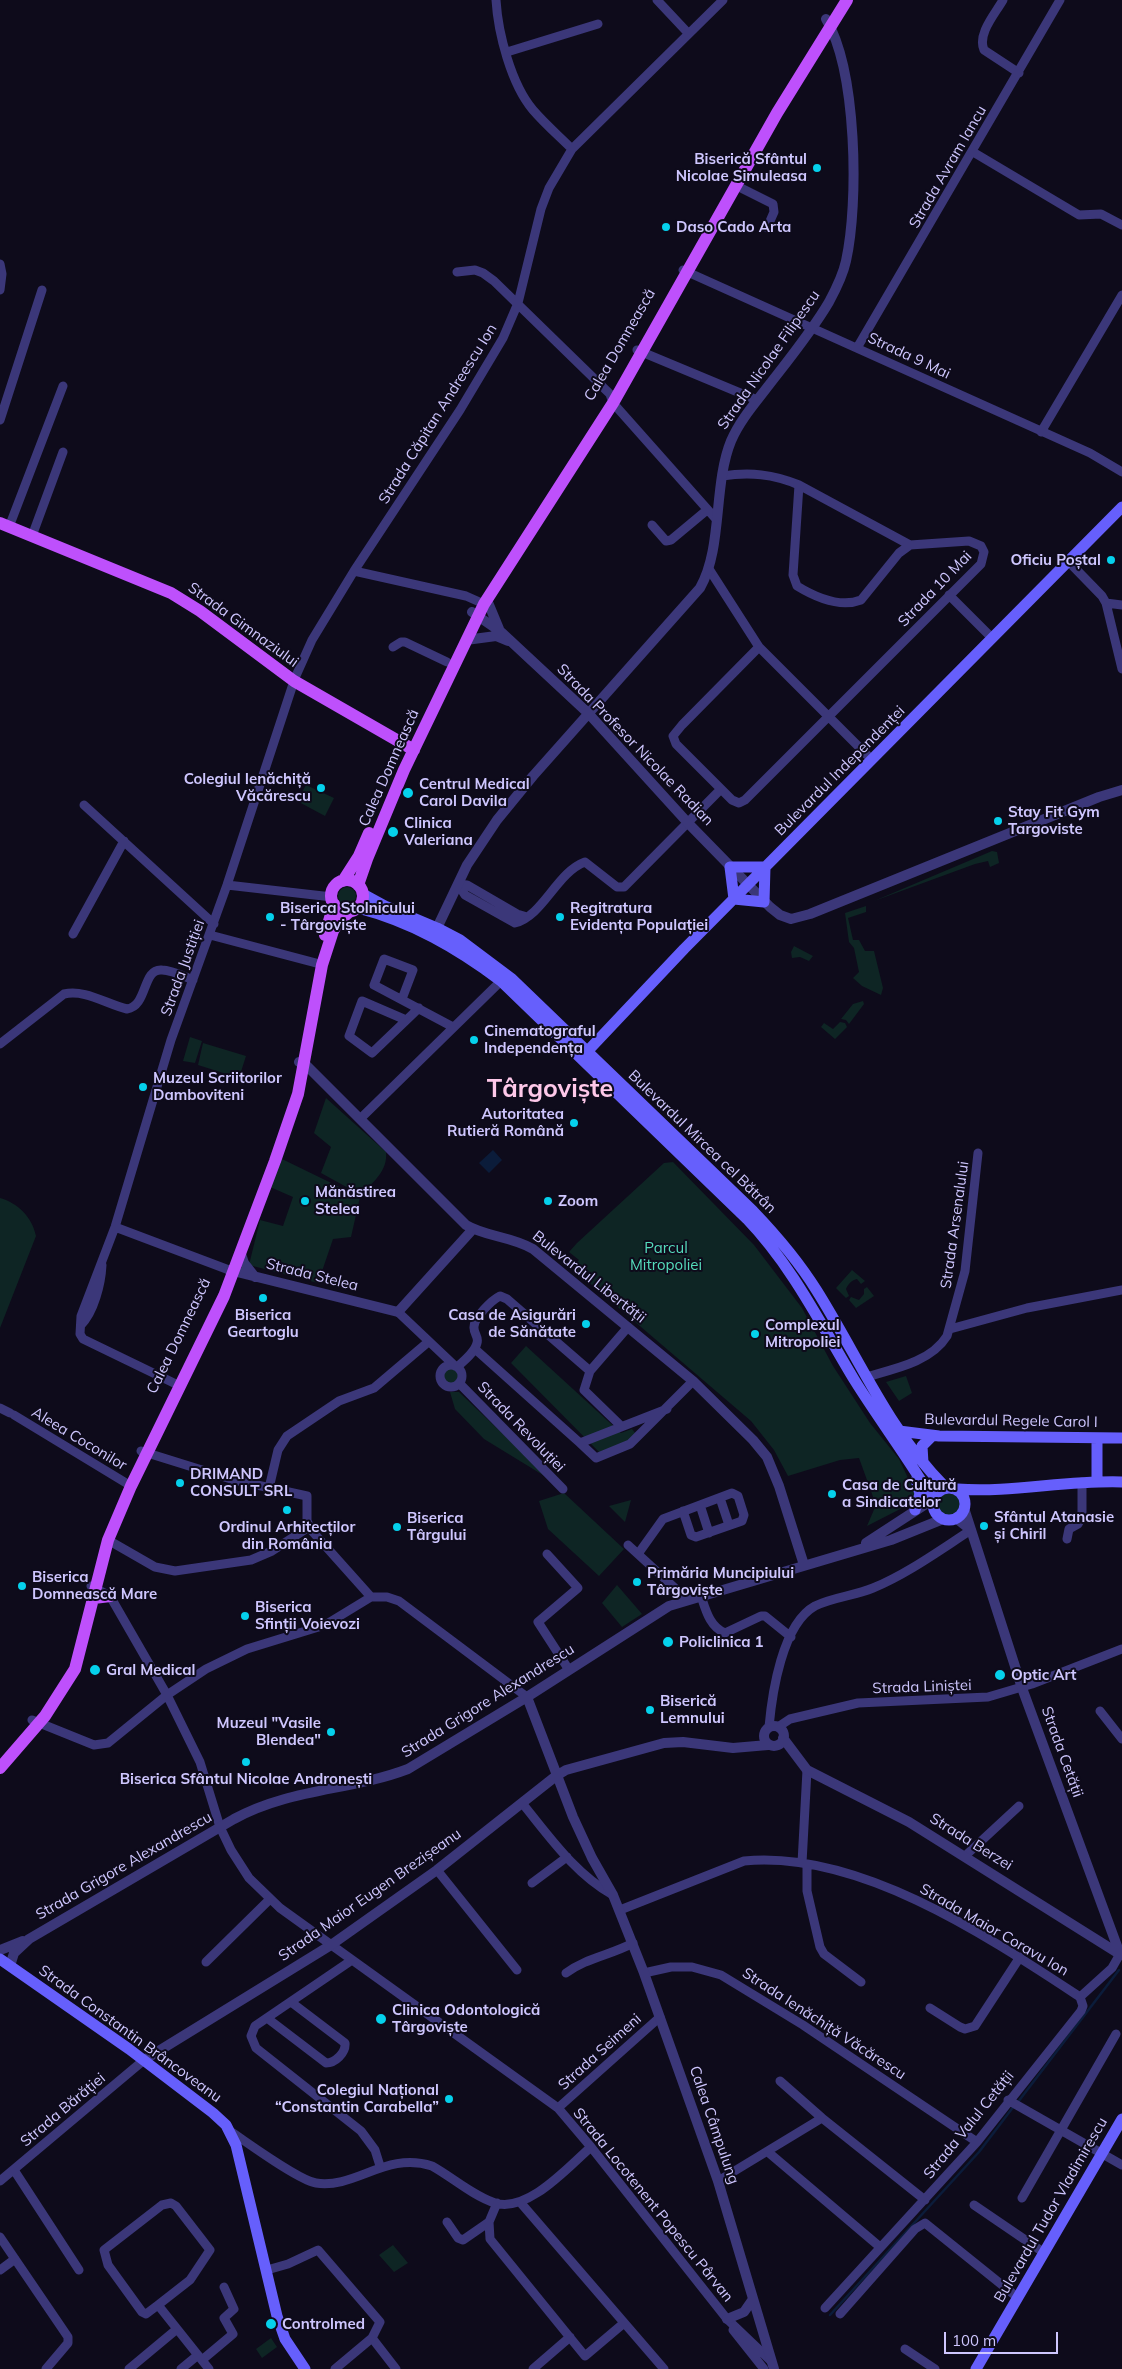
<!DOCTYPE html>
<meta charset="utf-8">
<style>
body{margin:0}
#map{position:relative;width:1122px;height:2369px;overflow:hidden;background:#0e0b1b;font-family:Mulish,sans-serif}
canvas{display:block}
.scale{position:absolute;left:944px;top:2332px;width:114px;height:22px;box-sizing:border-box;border:2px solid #cec6fe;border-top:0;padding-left:6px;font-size:15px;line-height:18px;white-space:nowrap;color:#cec6fe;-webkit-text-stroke:4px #0e0b1b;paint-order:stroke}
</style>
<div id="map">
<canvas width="1122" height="2369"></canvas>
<div class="scale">100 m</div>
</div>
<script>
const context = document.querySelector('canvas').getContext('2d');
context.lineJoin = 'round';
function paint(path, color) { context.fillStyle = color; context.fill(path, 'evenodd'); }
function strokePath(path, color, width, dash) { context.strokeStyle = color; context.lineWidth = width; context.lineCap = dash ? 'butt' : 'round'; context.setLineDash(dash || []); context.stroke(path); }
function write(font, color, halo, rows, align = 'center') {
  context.font = font + ' Mulish,sans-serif'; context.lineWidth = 4; context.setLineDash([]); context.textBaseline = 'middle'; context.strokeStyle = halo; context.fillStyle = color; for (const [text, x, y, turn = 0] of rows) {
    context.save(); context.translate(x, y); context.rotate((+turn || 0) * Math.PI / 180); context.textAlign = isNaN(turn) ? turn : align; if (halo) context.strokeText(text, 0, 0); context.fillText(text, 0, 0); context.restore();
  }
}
paint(new Path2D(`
 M306,785L334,798L325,816L297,801Z
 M992,851L997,852L999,863L990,867L988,861L975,864L874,901Z
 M338 896a9 9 0 1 1 18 0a9 9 0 1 1-18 0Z
 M866,906V912L848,918L853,940H859L865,951H874L883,988L881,995L862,986L853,978L859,972L854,948L849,942L845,913Z
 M794,946L813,956L809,961L800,957L792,958L791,952Z
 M863,1001L864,1004L849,1024L846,1020L841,1019L853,1004Z
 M840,1022L845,1023L847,1027L835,1039L821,1027L824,1023L833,1029Z
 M190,1037L202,1041L195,1063L183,1061Z
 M203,1043L246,1056L239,1078L198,1065Z
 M326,1098L386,1152C388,1171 373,1182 361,1195L321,1173L331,1147L314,1133Z
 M282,1159L360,1197L351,1237L333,1239L318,1283L249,1265L260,1220L283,1226L293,1197L270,1187Z
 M673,1162L754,1245L802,1308L833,1366L870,1423L899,1459L916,1495L912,1503L867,1526L876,1505L859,1458L840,1460L788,1476L774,1450L751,1421L572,1268L579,1260L569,1252L577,1243L664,1163Z
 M0,1198C18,1203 32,1217 36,1236L0,1328Z
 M852,1270L865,1281L861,1284L857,1279C852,1280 848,1284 846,1289L849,1296L846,1298L836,1288Z
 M867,1287L874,1296L856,1308L849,1300L851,1297L859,1300L864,1294V1289Z
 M526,1346L621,1433L632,1429L636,1434L630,1441L600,1453L511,1363Z
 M443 1376a8 8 0 1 1 16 0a8 8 0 1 1-16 0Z
 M906,1376L912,1393L899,1401L886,1382Z
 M450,1392H459L551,1480L484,1439L455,1409Z
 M564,1493L624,1549L599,1576L548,1529L539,1501Z
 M938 1504a11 11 0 1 1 22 0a11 11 0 1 1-22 0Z
 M631,1500L625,1522L609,1506Z
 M617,1585L642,1614L622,1627L602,1603Z
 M393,2245L408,2263L394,2272L379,2255Z
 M271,2338L277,2347L262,2358L256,2349Z`), '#0e2524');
paint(new Path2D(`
 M493,1150L502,1160L489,1173L479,1163Z`), '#0b1c3a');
strokePath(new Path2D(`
 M1018,2102L1119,1970
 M830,2315L979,2152L1014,2106`), '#0b1c3a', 2.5);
strokePath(new Path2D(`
 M496,0C498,33 511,84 533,110C545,124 559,136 572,149
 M657,0L688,33
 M1003,0C995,14 977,34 984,50L1019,73
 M507,52L598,24
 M973,152L1079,215L1101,214L1122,225
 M737,186L773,204L774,212L767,228
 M0,264L2,274L0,290
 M683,270L1090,453L1122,472
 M457,272L475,270L483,273L494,281L610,394L613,403L716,519
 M857,348L1060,0
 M637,350L757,400
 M0,420L42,290
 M1041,432L1122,295
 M722,476C750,472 773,474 799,485L910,545L969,541L981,546L984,552L981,564L745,800L739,803L732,800L676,744L673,736L682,725L759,647
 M799,485L793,575L797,586C815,597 840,608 861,600L899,553L910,545
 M652,525L666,541L671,540L707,510
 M9,527L63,386
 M32,536L63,452
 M1068,561L1102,596L1106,603L1122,669
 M709,569L759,647L872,760
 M354,571L466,596L484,604
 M949,595L992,638
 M1106,603L1122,605
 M393,647L401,642H405L447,662
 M84,805L214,924
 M458,884L465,895L515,923C543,916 557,872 585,862L617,887H624L721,789
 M458,884L467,885L517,914L527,917
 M227,885L332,897
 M73,934L124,841
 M210,935L316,963
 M402,999L413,970L384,959L374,985L453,1027
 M406,1020L362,1001L349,1036L372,1053L419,1008
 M0,1044L64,994C85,989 106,1004 127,1009C148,1006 142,968 162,970C172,970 183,976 193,980
 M361,1118L501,981
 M115,1227L229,1270
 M398,1312L455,1366
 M81,1325C94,1312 101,1284 102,1265
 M950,1329L1027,1308L1122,1290
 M475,1349L580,1443L667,1409
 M440 1376a11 11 0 1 1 22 0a11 11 0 1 1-22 0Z
 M457,1367C464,1361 475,1352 477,1343C479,1337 474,1334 474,1328C473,1318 492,1300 500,1296L507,1299L590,1371L584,1390L621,1426
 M590,1371L628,1327
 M866,1377C894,1369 931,1362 947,1336L965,1271L978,1153
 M459,1383L563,1489
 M180,1386L83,1339L80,1334L81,1316L115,1227L171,1040L227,885L295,678L312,640L354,571L460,410L503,338L518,303L541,209L549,188L572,149L723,0
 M0,1408L10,1413
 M14,1415L131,1486
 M580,1443L596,1458L630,1444L693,1381
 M141,1451L234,1480L307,1496V1521L312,1531L371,1597
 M269,1488L278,1450L287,1436L339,1401L374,1388L427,1343
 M720,1498L729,1525
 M700,1505L709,1533
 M1067,1539L1069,1529L1078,1524L1082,1517V1482
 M108,1540L155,1567L175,1571L251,1560L272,1551L309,1527
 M628,1545L688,1600
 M547,1554L578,1588L538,1622L569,1670
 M638,1554L663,1519L732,1493L738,1496L744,1515L742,1521L696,1537L691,1535L683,1511
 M91,1586L110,1596L167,1695L200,1762L220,1827L231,1850L249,1878L280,1908L558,2108L591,2147L727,2319L771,2361
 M701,1596C706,1611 710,1627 725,1633L761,1616H765L791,1637
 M1100,1711L1122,1739
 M32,1720L94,1745L108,1743L167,1695L206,1669L247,1649L325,1625L371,1597H387L399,1601L527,1697
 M769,1727C772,1694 782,1624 815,1606C833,1597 854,1596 873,1588C907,1574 940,1550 971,1530
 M778,1727L790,1719L858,1703L988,1697L1032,1684L1122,1649
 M522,1803C549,1836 575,1874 613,1895
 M965,1856L1019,1806
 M802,1863L807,1770
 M807,1864V1891L820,1947L824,1954L861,1982
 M437,1870L517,1970
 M532,1883L567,1857
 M620,1910L744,1861C859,1850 987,1936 1080,1997
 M352,1960L255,2026L251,2036L256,2048L361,2131L375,2150L380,2166
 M206,1962L269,1900
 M566,1973C586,1958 611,1955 633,1943
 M644,1973L671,1967H692L721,1975L803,2025L977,2142
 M1080,1997L1112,1968L1120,1954
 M930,2008L960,2027L965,2029L975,2026L1020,1957
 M267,2018L326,2063C335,2063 346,2053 345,2043L291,2002
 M780,2081L822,2118L925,2200
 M1008,2100L1122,2165
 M558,2108L660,2017
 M230,2131C248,2143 298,2180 316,2183C356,2189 386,2151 432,2166C452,2177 473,2196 495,2203C528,2213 568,2167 591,2147
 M768,2152L880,2247
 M14,2170L79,2270
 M0,2181L144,2060
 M718,2181L822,2118
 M1022,2198L1116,2034
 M520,2202L664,2369
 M497,2203L489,2222L490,2239L585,2356L624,2323
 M974,2205L1043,2252
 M447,2222L458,2238L463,2240L489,2222
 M0,2237L68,2337V2343L46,2369
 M0,2270L15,2259
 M267,2270L288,2264L318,2250L380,2322L372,2338L335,2369
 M158,2305L146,2314L142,2312L108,2265L104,2250L162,2205L171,2203L176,2206L210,2250L190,2280L158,2305L209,2369
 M825,2308L977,2142L1081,2011L1083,2006L1080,1997
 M840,2314L915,2229L925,2223L1017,2297
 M733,2330L764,2369
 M372,2338L396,2369
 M905,2349L935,2369
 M202,2360L233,2334L224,2318L234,2309L224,2287
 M129,2369L177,2329
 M181,2369L198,2355
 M533,2369L570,2337`), '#3b3779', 9);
strokePath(new Path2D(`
 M487,600L499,629
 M472,612L501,632L588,713L688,823L770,907L780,915L791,919L810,914L1099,797L1122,790
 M466,640L496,636L508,641
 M437,928L467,865L497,820L533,776L700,588C723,548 713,485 731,441C740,420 756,402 769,385C790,358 812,331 829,302C836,289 843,275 846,261C859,202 857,71 826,19
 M299,1062L305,1064L466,1225C486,1237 511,1236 533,1249L693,1381L753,1440L767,1457L779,1486L804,1565
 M241,1254L244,1263L255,1277
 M229,1270L398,1312L473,1229
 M964,1508L1022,1688L1120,1954
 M956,1518L971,1530
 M866,1543L932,1500
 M527,1697L573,1817L592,1858L613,1895L644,1973L718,2181L774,2369
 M764 1736a10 10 0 1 1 20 0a10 10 0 1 1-20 0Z
 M783,1738L807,1770L909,1822L1121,1955
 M0,1950L23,1941
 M10,1966L14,1953L29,1939L234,1819C291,1788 350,1791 408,1769L527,1697L669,1606L891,1540L943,1519
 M144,2060L331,1945L437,1870L556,1776L566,1770L664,1743L683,1742L733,1748L768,1745
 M727,2319L744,2312L753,2299`), '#3b3779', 10);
strokePath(new Path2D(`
 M363,894L385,906L437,928L460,940L512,979L753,1211C777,1236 799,1262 817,1291C859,1358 889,1431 945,1487
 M734,899L730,867H765
 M734,899L764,902L765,867
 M358,908C412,922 457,948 501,981L747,1219C793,1267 821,1325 855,1381C880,1421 909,1459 933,1500
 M582,1057L684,949L1122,507
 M899,1431L939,1436L1122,1438
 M1097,1438V1481
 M923,1463L922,1446L932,1436
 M933 1504a16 16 0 1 1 32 0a16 16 0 1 1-32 0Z
 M957,1489C1012,1493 1066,1480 1122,1482
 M915,1510L920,1494L916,1480
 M0,1959L129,2049L213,2113L226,2125L236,2145L277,2316L285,2339L305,2369
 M976,2369L1122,2119`), '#665ffc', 11);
strokePath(new Path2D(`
 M0,523L171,593L200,611L294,681L414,750
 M331 896a16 16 0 1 1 32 0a16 16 0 1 1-32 0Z
 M343,881L359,856L369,833
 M358,885L367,859L404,770L484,604L613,403L777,113L847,0
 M325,935L334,904
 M94,1598L110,1596
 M0,1768L45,1716L75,1669L108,1540L131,1486L224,1296L275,1161L298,1094L322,965L333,931L339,921L349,912`), '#be50fc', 12);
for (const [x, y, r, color] of [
 [817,168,5,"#05d1ec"],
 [666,227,5,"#05d1ec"],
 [1111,560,5,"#05d1ec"],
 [321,788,5,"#05d1ec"],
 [408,793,6,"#05d1ec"],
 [998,821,5,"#05d1ec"],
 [393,832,6,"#05d1ec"],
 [270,917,5,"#05d1ec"],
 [560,917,5,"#05d1ec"],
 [474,1040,5,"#05d1ec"],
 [143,1087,5,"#05d1ec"],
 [574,1123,5,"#05d1ec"],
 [305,1201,5,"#05d1ec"],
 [548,1201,5,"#05d1ec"],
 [263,1298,5,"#05d1ec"],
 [586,1324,5,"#05d1ec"],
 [755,1334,5,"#05d1ec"],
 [180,1483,5,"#05d1ec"],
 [832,1494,5,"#05d1ec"],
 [287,1510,5,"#05d1ec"],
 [984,1526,5,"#05d1ec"],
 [397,1527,5,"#05d1ec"],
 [637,1582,5,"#05d1ec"],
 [22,1586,5,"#05d1ec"],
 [245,1616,5,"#05d1ec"],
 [668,1642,6,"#05d1ec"],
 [95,1670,6,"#05d1ec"],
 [1000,1675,6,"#05d1ec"],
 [650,1710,5,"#05d1ec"],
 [331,1732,5,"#05d1ec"],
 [246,1762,5,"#05d1ec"],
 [381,2019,6,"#05d1ec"],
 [449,2099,5,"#05d1ec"],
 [271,2324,6,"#05d1ec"]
]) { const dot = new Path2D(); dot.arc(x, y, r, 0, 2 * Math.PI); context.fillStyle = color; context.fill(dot); strokePath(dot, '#0e0b1b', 2); }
write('bold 15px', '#cec6fe', '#0e0b1b', [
 ["Biserică Sfântul",807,159,"right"],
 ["Nicolae Simuleasa",807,176,"right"],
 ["Daso Cado Arta",676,227],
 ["Oficiu Poștal",1101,560,"right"],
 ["Colegiul Ienăchiță",311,779,"right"],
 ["Văcărescu",311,796,"right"],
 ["Centrul Medical",419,784],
 ["Carol Davila",419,801],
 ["Stay Fit Gym",1008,812],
 ["Targoviste",1008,829],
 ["Clinica",404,823],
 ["Valeriana",404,840],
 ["Biserica Stolnicului",280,908],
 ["- Târgoviște",280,925],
 ["Regitratura",570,908],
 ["Evidența Populației",570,925],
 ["Cinematograful",484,1031],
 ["Independența",484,1048],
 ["Muzeul Scriitorilor",153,1078],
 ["Damboviteni",153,1095],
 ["Autoritatea",564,1114,"right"],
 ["Rutieră Română",564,1131,"right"],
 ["Mănăstirea",315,1192],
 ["Stelea",315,1209],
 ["Zoom",558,1201],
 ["Biserica",263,1315,"center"],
 ["Geartoglu",263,1332,"center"],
 ["Casa de Asigurări",576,1315,"right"],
 ["de Sănătate",576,1332,"right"],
 ["Complexul",765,1325],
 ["Mitropoliei",765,1342],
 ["DRIMAND",190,1474],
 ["CONSULT SRL",190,1491],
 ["Casa de Cultură",842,1485],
 ["a Sindicatelor",842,1502],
 ["Sfântul Atanasie",994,1517],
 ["și Chiril",994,1534],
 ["Biserica",407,1518],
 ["Târgului",407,1535],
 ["Ordinul Arhitecților",287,1527,"center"],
 ["din România",287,1544,"center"],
 ["Primăria Muncipiului",647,1573],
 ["Târgoviște",647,1590],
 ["Biserica",32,1577],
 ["Domnească Mare",32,1594],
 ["Biserica",255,1607],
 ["Sfinții Voievozi",255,1624],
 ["Policlinica 1",679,1642],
 ["Gral Medical",106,1670],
 ["Optic Art",1011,1675],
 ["Biserică",660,1701],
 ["Lemnului",660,1718],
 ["Muzeul \"Vasile",321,1723,"right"],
 ["Blendea\"",321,1740,"right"],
 ["Biserica Sfântul Nicolae Andronești",246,1779,"center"],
 ["Clinica Odontologică",392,2010],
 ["Târgoviște",392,2027],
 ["Colegiul Național",439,2090,"right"],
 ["“Constantin Carabella”",439,2107,"right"],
 ["Controlmed",282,2324]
], 'left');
write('15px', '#cec6fe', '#0e0b1b', [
 ["Strada Avram Iancu",948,167,-60],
 ["Calea Domnească",620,345,-60],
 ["Strada 9 Mai",909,356,25],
 ["Strada Nicolae Filipescu",769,360,-55],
 ["Strada Căpitan Andreescu Ion",438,414,-58],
 ["Strada 10 Mai",935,589,-46],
 ["Strada Gimnaziului",243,625,36],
 ["Strada Profesor Nicolae Radian",635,745,46],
 ["Calea Domnească",389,768,-66],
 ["Bulevardul Independenței",840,771,-45],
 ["Strada Justiției",183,968,-70],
 ["Bulevardul Mircea cel Bătrân",702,1142,44],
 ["Strada Arsenalului",955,1225,-82],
 ["Strada Stelea",312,1275,14],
 ["Bulevardul Libertății",589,1277,38],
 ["Calea Domnească",179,1336,-64],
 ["Bulevardul Regele Carol I",1011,1421,1],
 ["Strada Revoluției",521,1427,46],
 ["Aleea Coconilor",79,1439,31],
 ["Strada Liniștei",922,1687,-2],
 ["Strada Grigore Alexandrescu",488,1701,-32],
 ["Strada Cetății",1062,1752,70],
 ["Strada Berzei",971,1842,32],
 ["Strada Grigore Alexandrescu",124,1866,-30],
 ["Strada Maior Eugen Brezișeanu",370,1895,-35],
 ["Strada Maior Coravu Ion",994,1930,30],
 ["Strada Ienăchiță Văcărescu",824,2024,33],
 ["Strada Constantin Brâncoveanu",130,2034,36],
 ["Strada Seimeni",600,2052,-42],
 ["Strada Bărăției",63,2110,-40],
 ["Calea Câmpulung",714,2125,71],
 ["Strada Valul Cetății",969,2125,-51],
 ["Strada Locotenent Popescu Pârvan",653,2205,51],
 ["Bulevardul Tudor Vladimirescu",1051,2210,-60]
]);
write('15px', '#55dbbc', '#0e0b1b', [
 ["Parcul",666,1248],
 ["Mitropoliei",666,1265]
]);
write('bold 25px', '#fec8e9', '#0e0b1b', [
 ["Târgoviște",550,1089]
]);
</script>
